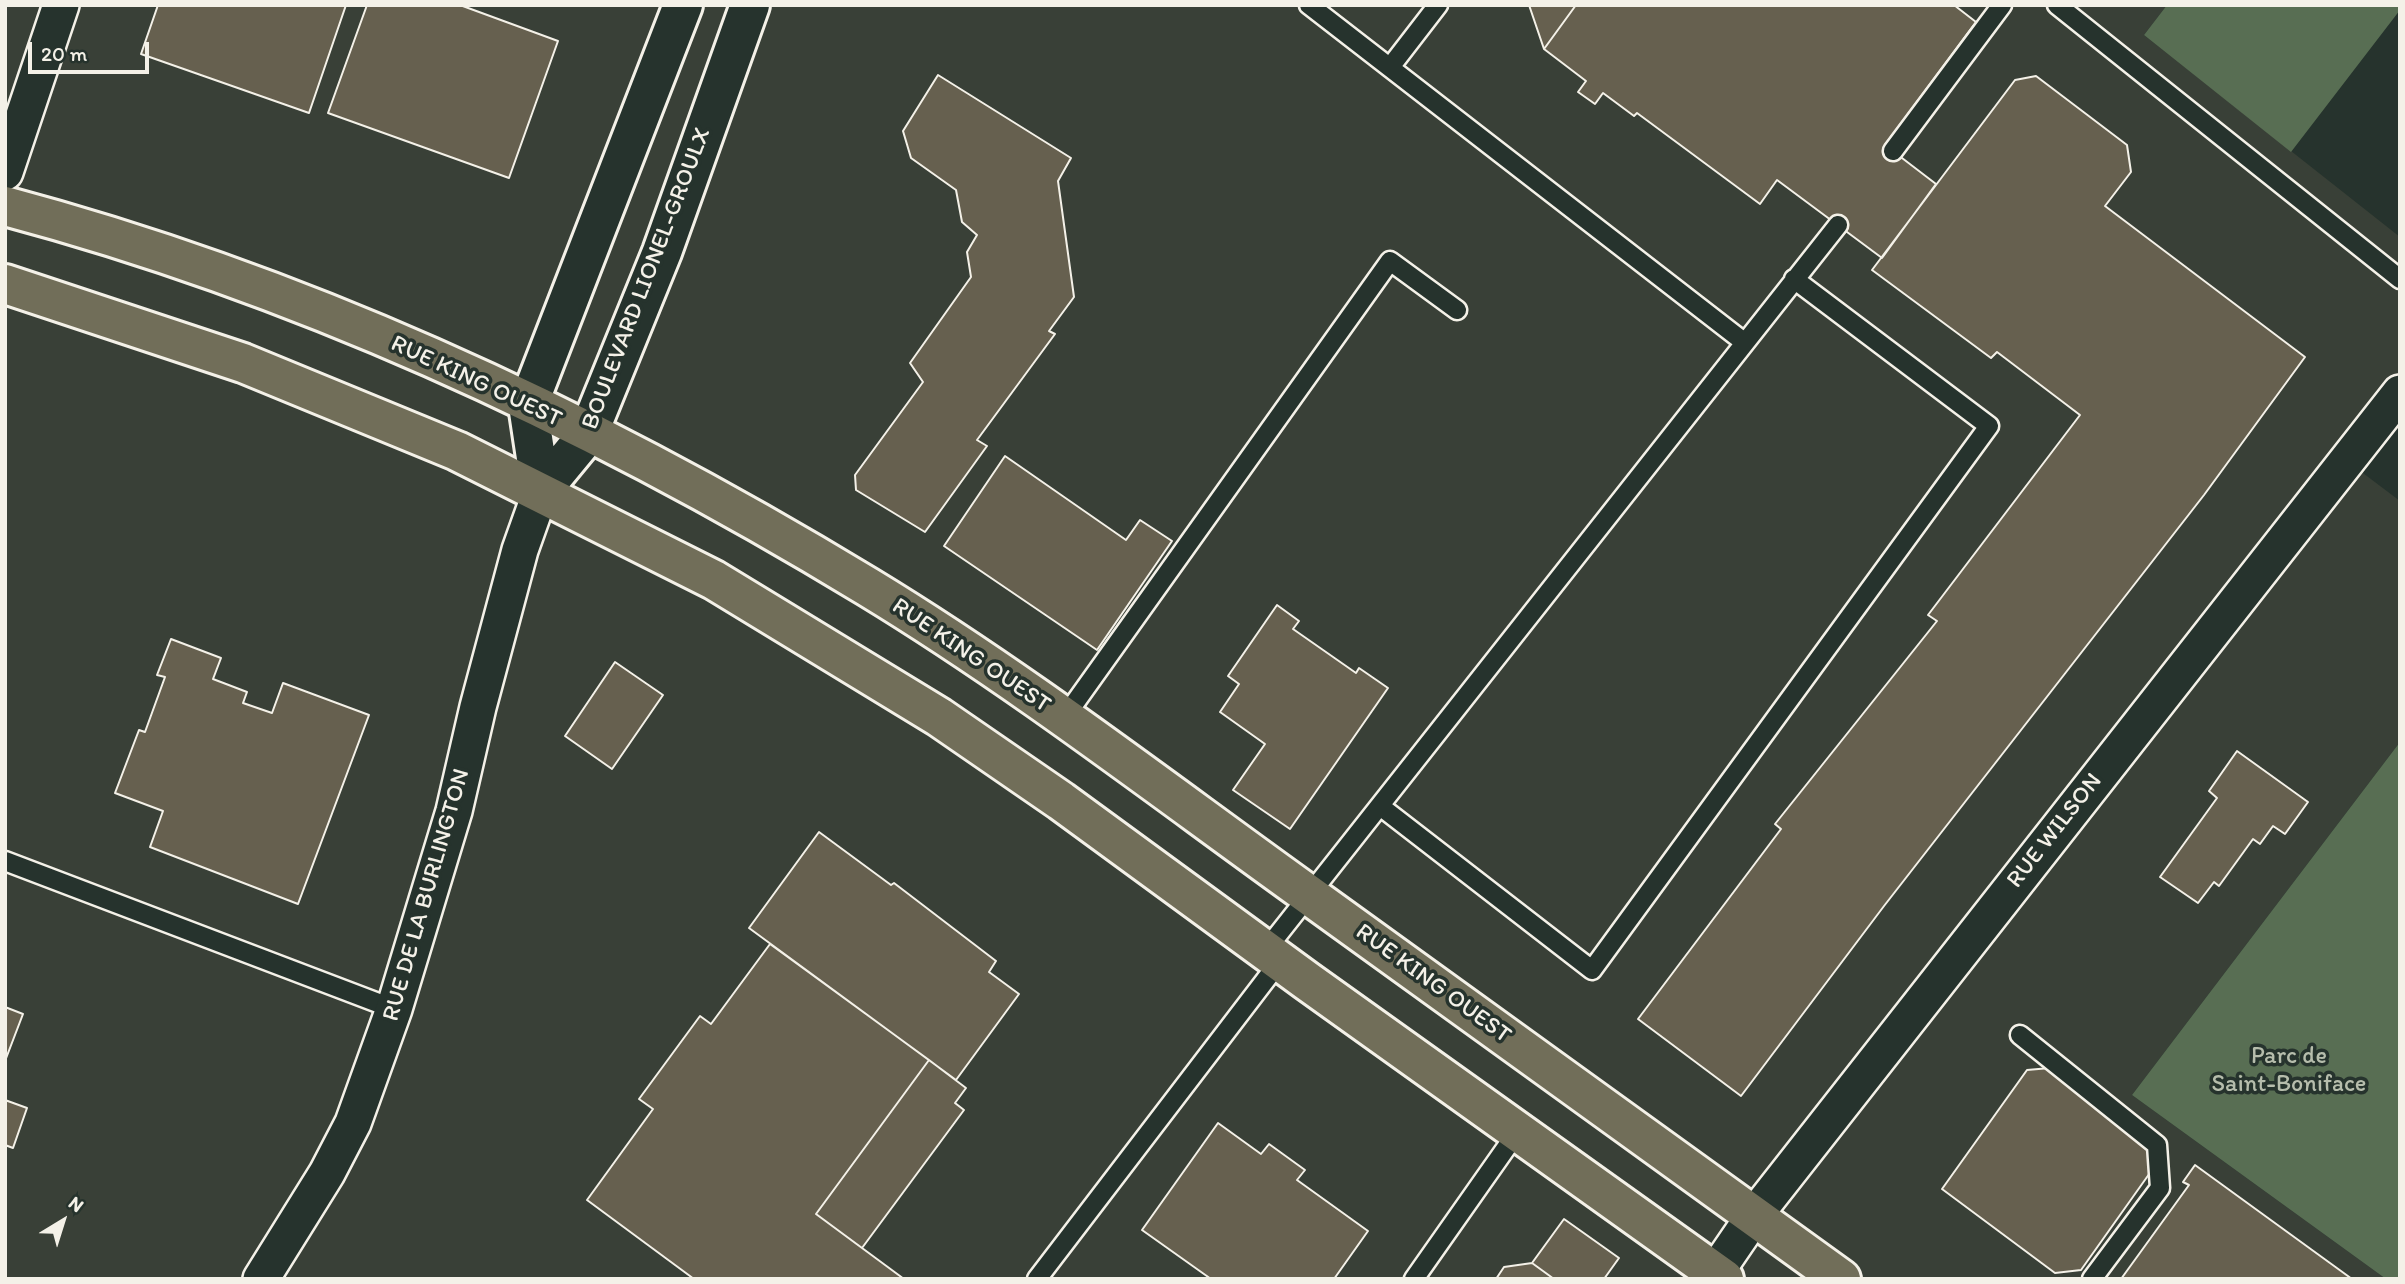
<!DOCTYPE html>
<style>
body{margin:0}
#map{position:relative;width:2405px;height:1284px;overflow:hidden;background:#26332d;font-family:Itim,sans-serif}
canvas{display:block}
.frame{position:absolute;inset:0;border:7px solid #f4f1e8;pointer-events:none}
.north{position:absolute;left:28px;top:1186px;width:70px;height:70px;-webkit-text-stroke:5px #26332d;paint-order:stroke;rotate:38deg;font-size:19px;font-weight:700;line-height:28px;text-align:center;color:#f4f1e8}
.north::after{content:'';display:block;margin:auto;width:24px;height:32px;background:#f4f1e8;clip-path:polygon(50% 0,100% 100%,50% 72%,0 100%)}
.scale{position:absolute;left:28px;top:42px;width:121px;height:32px;box-sizing:border-box;border:4px solid #f4f1e8;border-top:0;padding-left:9px;font-size:21px;line-height:24px;white-space:nowrap;color:#f4f1e8;-webkit-text-stroke:5px #26332d;paint-order:stroke}
</style>
<div id="map">
<canvas width="2405" height="1284"></canvas>
<div class="frame"></div>
<div class="north">N</div>
<div class="scale">20 m</div>
</div>
<script>
const context = document.querySelector('canvas').getContext('2d');
context.lineJoin = 'round';
function paint(path, color) { context.fillStyle = color; context.fill(path, 'evenodd'); }
function strokePath(path, color, width, dash) { context.strokeStyle = color; context.lineWidth = width; context.lineCap = dash ? 'butt' : 'round'; context.setLineDash(dash || []); context.stroke(path); }
function write(font, color, halo, rows, align = 'center') {
  context.font = font + ' Itim,sans-serif'; context.lineWidth = 7; context.setLineDash([]); context.textBaseline = 'middle'; context.strokeStyle = halo; context.fillStyle = color; for (const [text, x, y, turn = 0] of rows) {
    context.save(); context.translate(x, y); context.rotate((+turn || 0) * Math.PI / 180); context.textAlign = isNaN(turn) ? turn : align; if (halo) context.strokeText(text, 0, 0); context.fillText(text, 0, 0); context.restore();
  }
}
paint(new Path2D(`
 M5,5H2167L2144,35L2400,237V393L2347,461L2400,501V742L2132,1095L2386,1279H5Z`), '#394037');
paint(new Path2D(`
 M2167,5H2400V10L2291,152L2144,35Z
 M2400,742V1279H2386L2132,1095Z`), '#586e53');
const building = new Path2D(`
 M158,5H346L309,113L141,54Z
 M367,5H460L558,41L509,178L328,113Z
 M1529,5H1576L1544,49Z
 M1576,5H1954L1976,22L1885,145L1936,184L1882,258L1777,180L1760,204L1637,113L1634,116L1603,93L1595,104L1578,92L1586,81L1544,49Z
 M938,75L1071,158L1058,181L1074,297L1049,331L1055,334L977,440L987,446L925,532L856,490L855,475L923,382L910,363L971,277L967,252L977,235L962,222L956,190L911,158L903,131Z
 M2036,76L2127,145L2131,172L2105,206L2305,357L2204,495L1884,906L1741,1096L1638,1019L1781,829L1775,824L1937,621L1928,615L2080,415L1997,352L1991,358L1872,270L2015,80Z
 M1005,456L1126,540L1140,520L1172,541L1097,650L944,546Z
 M1277,605L1299,621L1293,629L1356,673L1359,668L1388,688L1290,829L1233,790L1265,744L1220,712L1239,684L1228,676Z
 M171,639L221,658L213,679L247,692L243,703L272,713L283,683L369,715L298,904L150,847L163,811L115,793L139,730L145,732L165,677L157,675Z
 M615,662L663,695L612,769L565,736Z
 M2237,751L2308,802L2285,834L2273,826L2260,844L2253,839L2219,886L2214,882L2198,903L2160,877L2217,798L2209,791Z
 M819,832L891,885L894,883L996,961L989,972L1019,994L956,1080L749,928Z
 M770,944L929,1060L816,1214L904,1279H694L587,1200L653,1109L639,1099L700,1016L711,1024Z
 M5,1007L23,1014L5,1061Z
 M929,1060L966,1088L955,1103L964,1110L862,1248L816,1214Z
 M2050,1068L2148,1145L2152,1170L2081,1270L2055,1273L1942,1189L2027,1070Z
 M5,1100L27,1108L13,1148L5,1145Z
 M1218,1123L1261,1154L1269,1144L1305,1170L1297,1180L1368,1231L1334,1279H1211L1142,1230Z
 M2195,1165L2352,1279H2121L2189,1185L2183,1182Z
 M1564,1219L1619,1258L1604,1279H1554L1532,1263Z
 M1532,1263L1554,1279H1496L1504,1267Z`);
paint(building, '#66604f');
strokePath(building, '#f4f1e8', 2);
const service = new Path2D(`
 M1309,5L1744,342
 M2057,5L2400,279
 M1391,66L1438,5
 M1893,151L2002,5
 M1064,718L1390,261L1457,310
 M1380,806L1592,970L1989,426L1794,279
 M5,861L394,1009
 M1265,951L1838,225
 M2020,1035L2157,1145L2160,1188L2092,1279
 M1037,1279L1280,961
 M1414,1279L1518,1131`);
const minor = new Path2D(`
 M5,172L61,5
 M1715,1273L1754,1216L2400,393
 M261,1279L327,1173L353,1123L394,1009L454,811L478,707L520,550L541,491`);
const secondary = new Path2D(`
 M541,491L588,434L662,252L750,5
 M541,491L528,405L683,5`);
const primary = new Path2D(`
 M5,206C309,287 600,424 868,587C1021,680 1164,791 1309,895C1486,1023 1664,1151 1841,1279
 M5,284L243,363L457,451L714,580L939,717L1061,801L1307,981L1724,1279`);
strokePath(service, '#f4f1e8', 23);
strokePath(minor, '#f4f1e8', 40);
strokePath(secondary, '#f4f1e8', 44);
strokePath(primary, '#f4f1e8', 44);
strokePath(service, '#26332d', 18);
strokePath(minor, '#26332d', 35);
strokePath(secondary, '#26332d', 38);
strokePath(primary, '#716e59', 38);
write('24px', '#f4f1e8', '#26332d', [
 ["BOULEVARD LIONEL-GROULX",647,279,-69],
 ["RUE KING OUEST",476,382,25],
 ["RUE KING OUEST",971,656,34],
 ["RUE WILSON",2055,831,-52],
 ["RUE DE LA BURLINGTON",427,895,-74],
 ["RUE KING OUEST",1433,984,36]
]);
write('24px', '#b6bdac', '#26332d', [
 ["Parc de",2289,1057],
 ["Saint-Boniface",2289,1085]
]);
</script>
